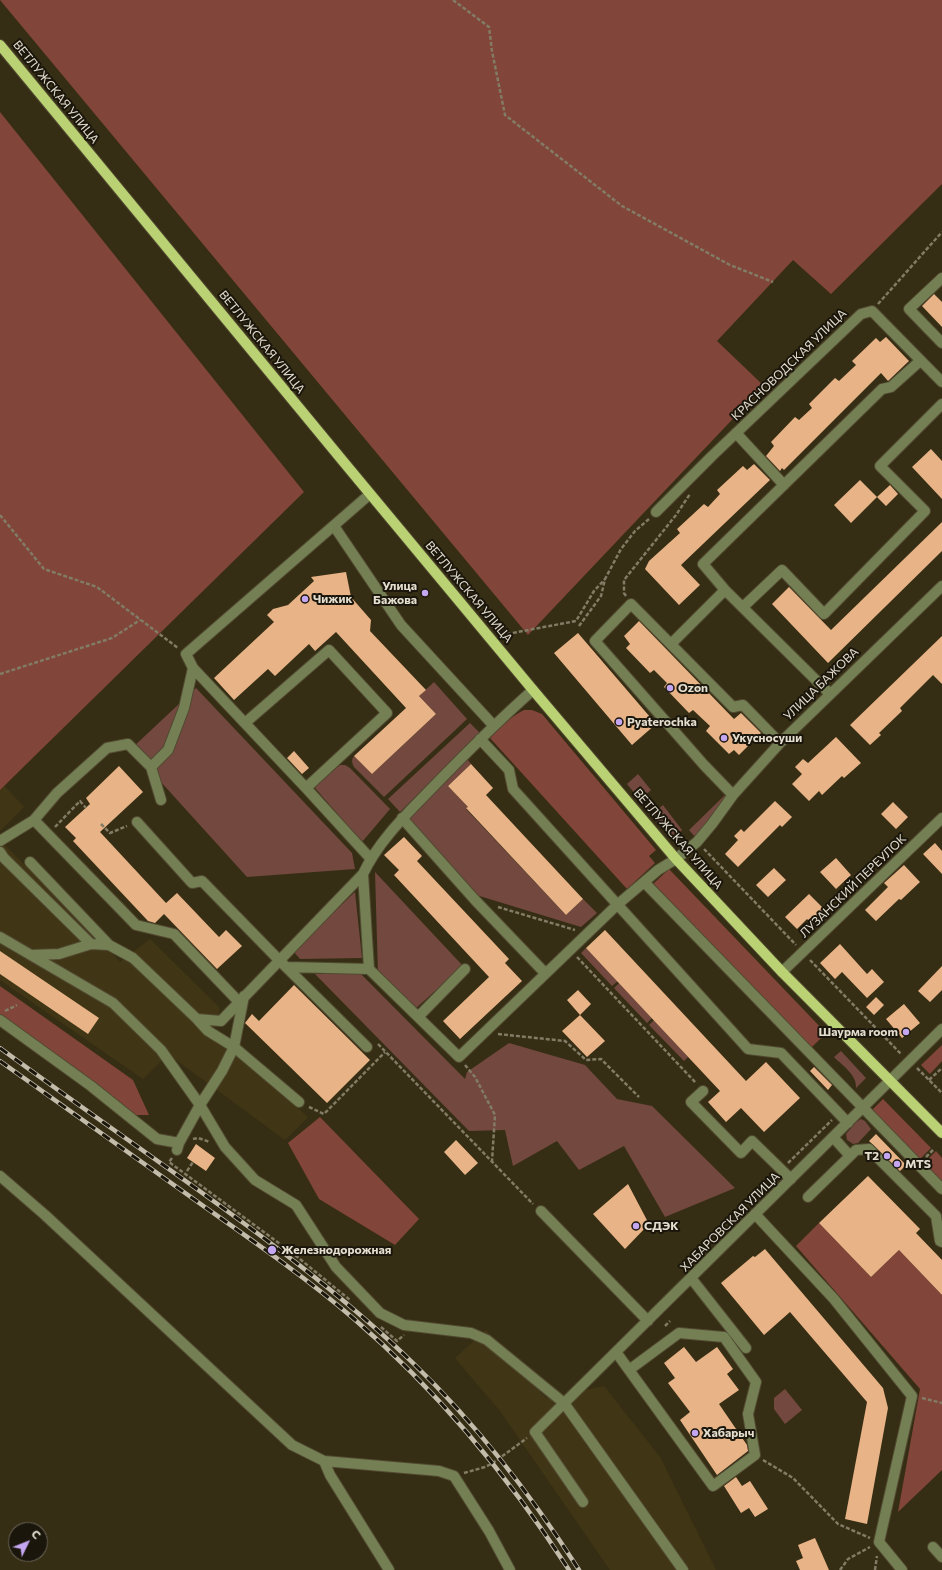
<!DOCTYPE html>
<meta charset="utf-8">
<style>
body{margin:0}
#map{position:relative;width:942px;height:1570px;overflow:hidden;background:#362e14;font-family:Commissioner,sans-serif}
canvas{display:block}
.north{position:absolute;left:8px;top:1522px;width:40px;height:40px;box-sizing:border-box;background:#1a160b;border:1px solid #6b6659;border-radius:50%;rotate:47deg;font-size:11px;font-weight:700;line-height:16px;text-align:center;color:#e4decf}
.north::after{content:'';display:block;margin:auto;width:14px;height:18px;background:#c5a6f0;clip-path:polygon(50% 0,100% 100%,50% 72%,0 100%)}
</style>
<div id="map">
<canvas width="942" height="1570"></canvas>
<div class="north">С</div>
</div>
<script>
const context = document.querySelector('canvas').getContext('2d');
context.lineJoin = 'round';
function paint(path, color) { context.fillStyle = color; context.fill(path, 'evenodd'); }
function strokePath(path, color, width, dash) { context.strokeStyle = color; context.lineWidth = width; context.lineCap = dash ? 'butt' : 'round'; context.setLineDash(dash || []); context.stroke(path); }
function write(font, color, halo, rows, align = 'center') {
  context.font = font + ' Commissioner,sans-serif'; context.lineWidth = 4; context.setLineDash([]); context.textBaseline = 'middle'; context.strokeStyle = halo; context.fillStyle = color; for (const [text, x, y, turn = 0] of rows) {
    context.save(); context.translate(x, y); context.rotate((+turn || 0) * Math.PI / 180); context.textAlign = isNaN(turn) ? turn : align; if (halo) context.strokeText(text, 0, 0); context.fillText(text, 0, 0); context.restore();
  }
}
paint(new Path2D(`
 M0,781L24,807L0,831Z
 M0,840L120,962L150,939L220,1008L213,1033L308,1117L285,1140L168,1054L143,1079L0,980Z
 M486,1330L546,1398L604,1386L660,1457L716,1570H610L500,1411L455,1358Z`), '#403514');
paint(new Path2D(`
 M434,682L467,719L384,797L354,767C352,763 351,760 354,756L372,774L436,714L419,696Z
 M196,688L352,853L355,869L247,877L131,749Z
 M470,723L480,733L400,812L388,799Z
 M467,759L471,764L448,786L468,807L466,809L566,915L583,899L597,913L581,927L473,894L407,820Z
 M340,765H345L350,768L390,809L362,842L315,788L318,783Z
 M638,774L651,790L640,800L627,784Z
 M725,795V800L696,838L689,830Z
 M663,805L682,830L673,840L651,815Z
 M375,872L463,966L415,1009L378,974Z
 M355,892L362,958L300,959L293,951Z
 M586,948L618,981L612,986L581,953Z
 M315,974H361L465,1079L467,1072L509,1043L585,1065L617,1099L652,1106L735,1188L665,1217L624,1146L579,1170L557,1141L513,1166L505,1130L469,1131Z
 M619,983L652,1018L647,1023L614,988Z
 M654,1020L688,1057L684,1061L649,1025Z
 M841,1051L866,1078L856,1088C857,1075 843,1066 834,1057Z
 M861,1119L865,1121L871,1129L858,1143L853,1144L847,1140L846,1134L856,1122Z
 M785,1389L802,1410L785,1424L774,1409V1398Z`), '#73483f');
paint(new Path2D(`
 M0,0H942V184L831,294L793,260L717,341L764,386L528,635Z
 M0,112L304,492L0,790Z
 M524,710H532L542,714L656,850L649,856L655,863L627,889L490,738C501,727 510,717 524,710Z
 M669,869L826,1033L809,1050L652,885Z
 M0,986L133,1080L149,1115H123L0,1021Z
 M942,1045V1061L930,1074L921,1065Z
 M883,1099L931,1148L919,1160L871,1111Z
 M320,1117L419,1219L395,1245L319,1199L288,1143Z
 M936,1151L942,1158V1183L923,1164Z
 M819,1223L871,1277L899,1250L942,1295V1470L898,1512L920,1389L796,1246Z`), '#814539');
paint(new Path2D(`
 M934,294L942,302V327L922,306Z
 M886,337L909,361L888,381L881,373L784,470L782,468L780,471L766,456L774,446L771,442L795,417L799,420L812,408L809,404L835,378L839,381L856,365L852,361L876,338L880,342Z
 M931,449L942,461V499L912,467Z
 M754,464L770,480L681,565L700,585L679,605L645,569L649,561L680,533L677,529L704,504L708,507L720,494L717,490L743,466L747,470Z
 M860,480L877,497L851,523L834,505Z
 M890,485L898,494L886,506L877,497Z
 M942,522V551L828,663L772,604L789,587L831,630Z
 M346,572L351,597L371,620L370,631L426,690L419,696L436,714L372,774L354,756L406,708L336,632L315,651L309,644L275,676L268,669L234,700L214,678L274,622L267,615L273,609L288,605L314,581L311,577Z
 M639,621L734,719L741,713L761,733L739,755L734,750L729,754L706,731L710,726L693,710L689,713L664,687L667,683L654,670L650,673L626,648L630,644L624,636Z
 M578,633L656,724L632,745L554,653Z
 M942,636V684L933,675L900,708L902,711L879,733L881,735L870,745L850,725Z
 M836,737L861,763L844,778L842,776L822,795L819,791L809,801L792,784L802,774L795,767L803,759L808,763Z
 M294,751L309,768L302,774L287,758Z
 M471,764L493,788L486,795L583,899L566,915L466,808L468,807L448,786Z
 M119,766L143,792L100,832L166,903L177,893L219,937L226,930L242,946L217,969L164,914L155,923L148,921L73,841L76,838L65,827L90,804L86,798Z
 M775,801L792,817L782,827L780,825L738,867L725,854L738,840L734,836L741,829L744,832Z
 M893,802L908,817L896,829L881,814Z
 M404,837L422,856L417,861L509,959L505,963L522,981L460,1039L443,1021L489,977L394,875L399,870L384,855Z
 M935,843L942,851V874L923,854Z
 M836,858L851,875L836,889L820,872Z
 M904,865L920,882L901,900L899,899L876,921L865,910L888,887L884,883Z
 M774,868L786,880L768,897L756,885Z
 M809,894L826,911L813,925L807,919L797,929L785,917Z
 M605,930L746,1081L766,1062L800,1098L764,1132L741,1108L726,1122L708,1102L720,1091L586,948Z
 M840,944L867,974L872,969L884,982L867,998L842,972L835,979L820,963Z
 M0,951L99,1018L88,1034L0,974Z
 M942,966V990L930,1002L918,991Z
 M294,985L370,1060L327,1103L245,1023L252,1014L259,1021Z
 M578,990L591,1004L580,1015L567,1000Z
 M876,997L884,1005L874,1015L866,1007Z
 M904,1004L920,1023L902,1038L886,1019Z
 M580,1015L605,1041L587,1057L562,1031Z
 M814,1067L832,1085L828,1090L810,1071Z
 M876,1134L906,1165L900,1171L869,1141Z
 M456,1140L478,1163L465,1175L444,1152Z
 M196,1144L215,1158L206,1171L187,1158Z
 M868,1176L920,1229L916,1233L942,1260V1295L899,1250L871,1277L819,1223Z
 M628,1184L649,1224L625,1249L593,1214Z
 M765,1249L883,1388L888,1408L867,1524L845,1519L867,1402L790,1312L764,1335L721,1283L753,1256L755,1257Z
 M684,1347L696,1362L717,1347L733,1369L727,1374L739,1390L719,1404L747,1445L748,1451L717,1475L680,1420L690,1412L668,1383L675,1378L664,1363Z
 M736,1477L742,1486L750,1481L768,1509L755,1517L749,1508L741,1513L724,1486Z
 M815,1538L829,1570H800L796,1561L803,1558L798,1545Z`), '#e8b386');
const minor = new Path2D(`
 M942,278L909,309L942,343
 M736,433L784,485
 M370,494L186,654L193,668L306,788L370,858
 M656,512L712,456L861,314L872,311L942,382
 M334,526L401,625L494,726
 M743,607L782,570L824,614L925,511L880,466L942,404
 M671,644L725,590
 M831,693L826,690L725,590L703,564L882,389L891,387L920,361
 M245,723L329,650L387,713L306,788
 M480,739L509,770L513,789L748,1049L781,1053L848,1123
 M733,795L704,765L595,641L631,604L733,707L743,705L780,743
 M161,800L151,767L168,750L184,708L193,668
 M402,818L475,900L545,973
 M34,820L136,925L174,934L239,1002
 M137,822L192,883L202,881L279,960L367,1047
 M0,841L34,820L57,793L107,748L128,744L151,767
 M0,852L4,858L91,944L109,945
 M30,862L109,945L133,958L197,1019L221,1021L363,874C379,840 407,814 433,787C465,754 498,721 533,690
 M363,874L369,969L459,1057L617,905L658,870L676,859L697,842L712,824L733,795L780,743L942,586
 M644,882L942,1189
 M0,937L113,1003L161,1050L200,1105L225,1147L255,1180L296,1205L336,1267L380,1313L404,1325L471,1333L487,1340L564,1403L683,1570
 M31,955L59,954L91,944
 M287,967L369,969
 M782,972L942,818
 M418,1017L465,969
 M197,1019L208,1031L234,1047L299,1102
 M0,1020L91,1086L157,1139L179,1143
 M703,1091L691,1102L741,1153L752,1141L791,1179
 M177,1150L179,1143L200,1105L222,1071L234,1047L244,996
 M850,1156L856,1150L869,1149L936,1216L940,1241L942,1242
 M0,1176L45,1215L292,1445L324,1461L439,1471L454,1476L489,1531L510,1570
 M808,1197L850,1156L833,1137
 M541,1211L648,1321
 M755,1214L834,1299L912,1396L879,1542L902,1570
 M691,1278L746,1348
 M616,1352L629,1370L713,1486L755,1455L748,1414L756,1382L724,1337L679,1333L629,1370
 M324,1461L330,1475L389,1570
 M583,1502L535,1432L942,1029
 M933,1547L942,1557`);
const major = new Path2D(`
 M0,45L342,460L533,690L676,859L782,972L942,1133`);
strokePath(minor, '#524a32', 12);
strokePath(major, '#524a32', 12);
strokePath(new Path2D(`
 M453,0L489,27L492,51L505,115L622,206L730,265L773,282
 M878,304L942,232
 M0,515L44,569L97,587L178,648
 M626,596L624,593V580L676,515L690,494
 M579,626L601,596L605,579L621,549L635,531L649,519
 M507,634L576,621L594,591L605,579
 M0,674L112,638L140,620
 M101,824L110,833L127,826
 M55,827L80,801L86,808
 M704,849L796,945
 M498,907L575,930
 M577,957L696,1083
 M810,960L901,1054
 M5,1011L17,1005
 M498,1034L565,1041L586,1060L601,1059L639,1097
 M378,1044L533,1204
 M465,1065L475,1077L495,1115L492,1161
 M917,1068L942,1093
 M929,1080L942,1068
 M309,1107L324,1114L385,1052
 M193,1139L198,1138L210,1142
 M926,1157L933,1150
 M172,1158L169,1162L295,1255L350,1300
 M788,1163L832,1120
 M187,1171L193,1162
 M665,1326L670,1321
 M381,1327L397,1341L404,1335
 M922,1398L942,1403
 M763,1460L793,1478L838,1524L870,1538
 M464,1473L485,1467L493,1463L527,1438
 M840,1570L848,1559L870,1547
 M875,1570L877,1556`), '#827b65', 2.5, [4, 2]);
strokePath(minor, '#748054', 10);
strokePath(major, '#bad273', 10);
const rail = new Path2D(`
 M0,1048C60,1092 120,1134 180,1177C261,1235 342,1294 414,1364C477,1425 532,1496 579,1570
 M0,1061C67,1109 134,1157 202,1205C253,1241 305,1277 353,1318C438,1391 509,1477 569,1570`);
strokePath(rail, '#c3bcab', 4.5);
strokePath(rail, '#1a160b', 3, [9]);
for (const [x, y, r, color] of [
 [425,593,4,"#c5a6f0"],
 [305,599,4,"#c5a6f0"],
 [670,688,4,"#c5a6f0"],
 [619,722,4,"#c5a6f0"],
 [724,738,4,"#c5a6f0"],
 [906,1032,4,"#c5a6f0"],
 [887,1156,4,"#c5a6f0"],
 [897,1164,4,"#c5a6f0"],
 [636,1226,4,"#c5a6f0"],
 [272,1250,5,"#c5a6f0"],
 [695,1433,4,"#c5a6f0"]
]) { const dot = new Path2D(); dot.arc(x, y, r, 0, 2 * Math.PI); context.fillStyle = color; context.fill(dot); strokePath(dot, '#1a160b', 1.5); }
write('12px', '#e4decf', '#1a160b', [
 ["ВЕТЛУЖСКАЯ УЛИЦА",56,92,51],
 ["ВЕТЛУЖСКАЯ УЛИЦА",262,342,51],
 ["КРАСНОВОДСКАЯ УЛИЦА",789,365,-44],
 ["ВЕТЛУЖСКАЯ УЛИЦА",469,592,50],
 ["УЛИЦА БАЖОВА",821,684,-44],
 ["ВЕТЛУЖСКАЯ УЛИЦА",678,839,49],
 ["ЛУЗАНСКИЙ ПЕРЕУЛОК",853,886,-44],
 ["ХАБАРОВСКАЯ УЛИЦА",730,1222,-45]
]);
write('bold 12px', '#e4decf', '#1a160b', [
 ["Улица",417,586,"right"],
 ["Бажова",417,600,"right"],
 ["Чижик",313,599],
 ["Ozon",678,688],
 ["Pyaterochka",627,722],
 ["Укусносуши",732,738],
 ["Шаурма room",898,1032,"right"],
 ["T2",879,1156,"right"],
 ["MTS",905,1164],
 ["СДЭК",644,1226],
 ["Железнодорожная",281,1250],
 ["Хабарыч",703,1433]
], 'left');
</script>
